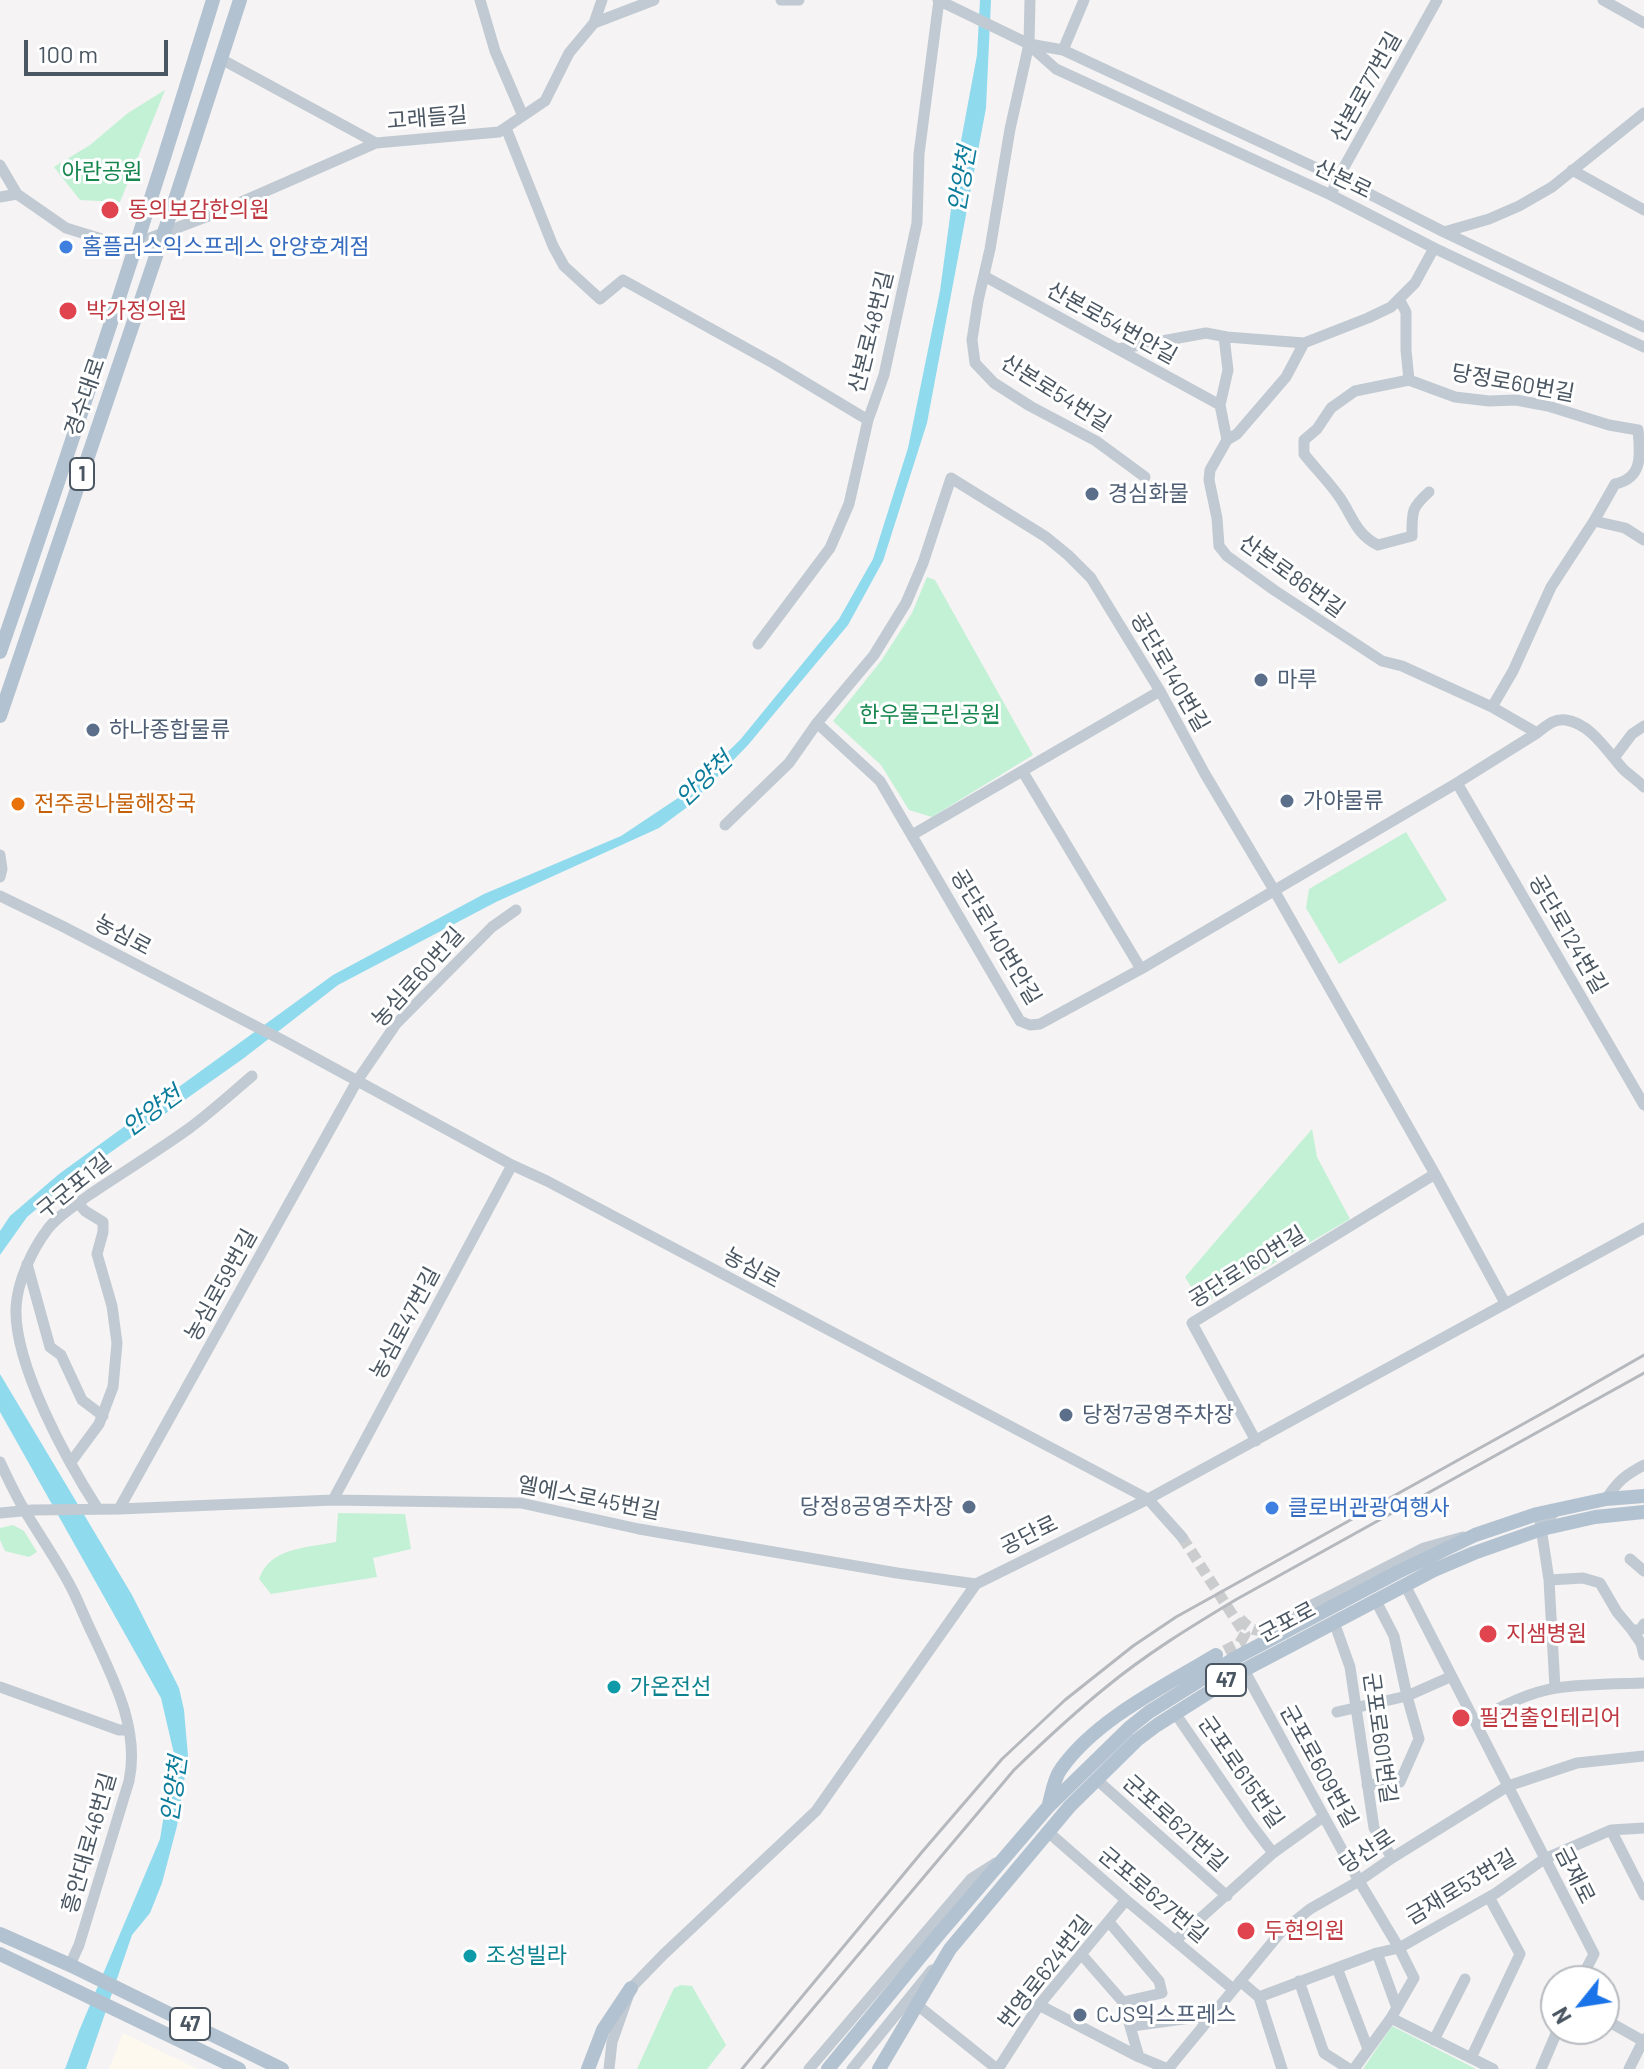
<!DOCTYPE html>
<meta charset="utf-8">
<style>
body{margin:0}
#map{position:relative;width:1644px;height:2069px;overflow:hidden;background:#f5f3f3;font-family:Barlow,sans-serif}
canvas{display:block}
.north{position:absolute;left:1540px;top:1965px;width:80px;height:80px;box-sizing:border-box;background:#fff;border:2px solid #b7bbc0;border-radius:50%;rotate:240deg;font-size:22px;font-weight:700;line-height:32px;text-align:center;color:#4a5661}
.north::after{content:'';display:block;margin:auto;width:28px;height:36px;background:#1a73e8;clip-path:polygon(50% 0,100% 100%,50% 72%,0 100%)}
.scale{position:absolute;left:24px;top:40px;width:144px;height:36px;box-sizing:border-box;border:4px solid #4a5661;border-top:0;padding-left:10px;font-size:24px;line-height:28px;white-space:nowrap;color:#4a5661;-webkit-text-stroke:6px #fff;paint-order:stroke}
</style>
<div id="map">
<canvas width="1644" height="2069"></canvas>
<div class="north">N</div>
<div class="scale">100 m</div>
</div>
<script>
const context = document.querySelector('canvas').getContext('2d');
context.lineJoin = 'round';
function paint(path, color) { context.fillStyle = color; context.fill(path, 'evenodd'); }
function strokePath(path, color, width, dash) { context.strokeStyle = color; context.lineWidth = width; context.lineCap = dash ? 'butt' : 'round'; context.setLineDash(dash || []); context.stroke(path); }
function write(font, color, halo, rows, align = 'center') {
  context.font = font + ' Barlow,"Noto Sans KR",sans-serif'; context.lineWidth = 6; context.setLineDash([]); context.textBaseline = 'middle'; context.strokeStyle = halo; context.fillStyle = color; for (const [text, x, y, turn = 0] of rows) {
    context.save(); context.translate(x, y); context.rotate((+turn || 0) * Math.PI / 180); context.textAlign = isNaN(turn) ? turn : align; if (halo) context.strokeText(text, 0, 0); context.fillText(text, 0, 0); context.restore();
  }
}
paint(new Path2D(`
 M123,2033L198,2069H109Z`), '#fdf9ef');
paint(new Path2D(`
 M165,90L120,202L80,200L54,167L90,145L128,113Z
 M927,577L935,580L1033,755L932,817L909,810L881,765L833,721L881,661L912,613Z
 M1406,832L1447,900L1339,964L1306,908L1309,889Z
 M1312,1129L1317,1157L1350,1219L1202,1305L1185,1277Z
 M338,1513L405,1514L411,1549L373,1558L377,1577L271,1594L259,1579C270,1547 307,1548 336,1542Z
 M13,1525L24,1531L37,1552L29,1557L5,1551L0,1540V1528Z
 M681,1985L692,1986L726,2045L707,2069H637L674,1988Z
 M1392,2026L1476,2069H1363Z`), '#c3f1d5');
paint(new Path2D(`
 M980,0H991L986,108L927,423L883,561L848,625L748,745L690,805L659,828L496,902L338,985L244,1058L70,1181L27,1217L0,1255V1231L10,1216L59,1174L333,975L484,894L621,836L684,794L740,740L839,619L873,559L908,448L940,291L958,157L977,55Z
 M0,1374L132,1595L179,1688L184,1710L188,1756L177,1826L162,1883L150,1913L132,1935L86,2069H65L79,2031L160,1839L174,1754L161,1698L0,1412Z`), '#90daee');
strokePath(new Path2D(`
 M1182,1537L1245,1634L1240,1643L1216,1655
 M1240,1619C1254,1633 1258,1633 1275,1624`), '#caccce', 11, [11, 5.5]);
strokePath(new Path2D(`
 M480,0L495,51L523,116
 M781,0H799
 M938,0L1029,44L1063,50L1338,178L1444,232L1644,327
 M1030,0L1029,44L1010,129L990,249L978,301L972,340L975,363L994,383L1030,406L1096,441L1145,477
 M1603,0L1644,23
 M594,23L602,0
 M1029,45L1056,69L1331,195L1434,248L1644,347
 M1063,50L1084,0
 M221,59L376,143
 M506,128L553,246L564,266L600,299L623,280L773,363L868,420
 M0,165L17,194L66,228L118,244L137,243L216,213L376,143L499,132L545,101L569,53L594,23L654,0
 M1572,170L1644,210
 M1331,195L1338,178L1437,0
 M0,197L17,194
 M1444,232L1489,219L1519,206L1552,187L1644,113
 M1434,248L1415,283L1391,307L1368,318L1304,343L1286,377L1237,434L1227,440L1210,470L1209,480L1217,518L1219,546L1227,556L1274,590L1382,661L1402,666L1492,707L1537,733C1546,726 1554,718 1566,720C1592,724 1608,753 1624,770C1631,776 1638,781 1644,787
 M984,276L1220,405
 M1399,299L1406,312V350L1409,380L1355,391L1331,408L1317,429L1304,440V454C1315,468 1328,481 1338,495C1352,514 1355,534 1378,545L1412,536C1412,512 1411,508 1429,492
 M1224,337L1228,370L1220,405L1227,440
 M1118,349L1206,333L1227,337L1304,343
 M1409,380L1455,397L1489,401L1516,400L1548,406L1609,425L1638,430C1640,453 1644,478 1615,484L1594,521L1625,528L1644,540
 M758,644L830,548L849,504L868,420L884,375L917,223L919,154L939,0
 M1492,707L1513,671L1551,587L1594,521
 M817,723L880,781L1020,1021L1030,1025L1040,1024L1141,969L1457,783L1537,733
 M1614,758L1632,734L1644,726
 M1023,772L1141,969
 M1457,783L1644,1105
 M725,825L789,763L817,723L874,655L906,603L923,563L951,478L1046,537L1068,555L1091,578L1160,691L1205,774L1274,890L1435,1174L1505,1303
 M912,835L1160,691
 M0,855L2,869L0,877
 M0,896L62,926L284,1041L512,1165L547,1181L1148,1499L1182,1537
 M27,1264L50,1347L61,1355L82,1400L103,1416
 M1256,1441L1192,1323L1435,1174
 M0,1462C8,1479 16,1496 25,1511C41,1538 59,1563 73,1591C80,1605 86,1621 93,1635C114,1680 140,1730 129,1781L79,1945L70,1965
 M71,1462L99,1424L113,1387L117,1343L112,1306L97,1254L103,1232V1222L85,1211L78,1203
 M1606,1499C1618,1481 1625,1475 1644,1465
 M333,1500L512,1165
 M98,1509C67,1461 14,1365 16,1308C17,1282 32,1250 47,1230C57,1216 76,1205 89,1195C123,1172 158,1151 191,1127C212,1111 232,1093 252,1076
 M119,1509L357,1081L396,1024L492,927L516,910
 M0,1513L32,1510L119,1509L333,1500L521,1503L639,1529L897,1573L976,1584
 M1553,1514L1542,1518L1540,1521L1549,1580L1555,1688
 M1630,1559L1644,1571
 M1549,1580L1583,1578L1600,1583L1617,1612L1632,1630H1640L1644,1624
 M1405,1585L1594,1954L1580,1981
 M1334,1622L1350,1667L1374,1828L1392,1858
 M1275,1624L1424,1548L1463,1537
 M1632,1630L1641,1643L1644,1655
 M1244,1670L1359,1881L1399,1948L1414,1978L1391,2018L1354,2069
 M0,1687L119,1730H128
 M1337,1712L1407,1696L1450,1677
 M1175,1713L1251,1824L1273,1853
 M1475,1722C1499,1707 1526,1693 1556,1688C1584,1684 1615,1684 1644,1683
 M1096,1779L1227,1896
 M1367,1785L1400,1782L1419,1739L1407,1696L1394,1636L1376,1601
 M1611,1830L1644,1895
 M1047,1831L1126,1900L1233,1989
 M1109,1922L1159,1981L1162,1993L1123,2002
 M1175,1941L1273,1853L1323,1817
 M1377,1953L1397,2008
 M1082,1955L1123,2002L1139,2057
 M1337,1968L1368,2049
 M1240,1981L1259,1997L1377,1953L1399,1948L1496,1893L1544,1859L1611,1830L1644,1828
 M1299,1981L1324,2053L1349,2069
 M1259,1997L1282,2069
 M916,2004L997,2069
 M1039,2005L1139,2057L1168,2069
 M1391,2018L1493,2069
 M1604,2019L1643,2041
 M1132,2026L1213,2015
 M1434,2040L1465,1979
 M1471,2058L1520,1954L1489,1897
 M609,2069L612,2042L631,1988L663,1955L816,1811L976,1584L1148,1499L1644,1228
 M809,2069L971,1879L996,1863
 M852,2069L932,1970
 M998,2069L1039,2005L1126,1900
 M1168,2069L1280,1933L1310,1909L1359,1881L1392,1858L1508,1786L1577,1763L1644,1756
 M1541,2069L1558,2029
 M1629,2069L1644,2039`), '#c1cad2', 11);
strokePath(new Path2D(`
 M0,652C75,436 146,219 213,0
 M0,716L175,200L240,0
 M1049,1804C1052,1793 1054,1778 1061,1769C1096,1719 1165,1686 1216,1655
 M0,1934L70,1965L282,2069
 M0,1954L239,2069
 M588,2069L603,2030L631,1988
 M828,2069L939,1934L1048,1807L1129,1728L1149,1712L1237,1657L1398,1572L1475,1535L1537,1514L1606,1499L1644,1496
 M879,2069L950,1949L1070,1806L1137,1740L1157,1725L1244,1670L1434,1570L1474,1553L1542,1529L1595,1517L1644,1512`), '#b3c2d1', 14);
strokePath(new Path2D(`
 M742,2069L922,1852L1002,1759L1065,1700L1133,1646L1176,1617L1550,1409L1644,1355
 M762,2069L1014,1770C1043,1742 1073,1714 1105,1688C1146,1654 1192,1626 1237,1599L1644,1373`), '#b5b8bd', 3);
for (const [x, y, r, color] of [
 [110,210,10,"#e0444e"],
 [66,247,8,"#3f7fe0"],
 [68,311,10,"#e0444e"],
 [1092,494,8,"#5c6f8a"],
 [1261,680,8,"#5c6f8a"],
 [93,730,8,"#5c6f8a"],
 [1287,801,8,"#5c6f8a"],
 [18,804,8,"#e8710a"],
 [1066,1415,8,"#5c6f8a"],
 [969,1507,8,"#5c6f8a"],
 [1272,1508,8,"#3f7fe0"],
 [1488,1634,10,"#e0444e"],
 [614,1687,8,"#0f9aa8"],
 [1461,1718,10,"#e0444e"],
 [1246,1931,10,"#e0444e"],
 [470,1956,8,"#0f9aa8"],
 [1080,2015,8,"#5c6f8a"]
]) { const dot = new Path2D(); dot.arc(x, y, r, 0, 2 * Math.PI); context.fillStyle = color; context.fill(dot); strokePath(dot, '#fff', 3); }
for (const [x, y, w] of [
 [82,474,24],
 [1226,1680,40],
 [190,2024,40]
]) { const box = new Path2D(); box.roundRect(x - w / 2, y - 16, w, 32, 6); context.fillStyle = '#fff'; context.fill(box); strokePath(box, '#4a5661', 2); }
write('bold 20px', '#4a5661', null, [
 ["1",82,474],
 ["47",1226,1680],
 ["47",190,2024]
]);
write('22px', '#4a5661', '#fff', [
 ["산본로77번길",1366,87,-61],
 ["고래들길",427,118,-5],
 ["산본로",1343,179,26],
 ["산본로54번안길",1112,323,29],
 ["산본로48번길",871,332,-76],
 ["당정로60번길",1513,383,10],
 ["산본로54번길",1056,393,32],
 ["경수대로",85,397,-71],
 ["산본로86번길",1292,576,36],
 ["공단로140번길",1170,672,60],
 ["공단로124번길",1568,934,60],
 ["농심로",123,935,28],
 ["공단로140번안길",996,937,59],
 ["농심로60번길",418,977,-48],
 ["구군포1길",74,1186,-39],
 ["공단로160번길",1247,1267,-32],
 ["농심로",752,1268,28],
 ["농심로59번길",221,1285,-61],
 ["농심로47번길",405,1323,-62],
 ["엘에스로45번길",589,1498,11],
 ["공단로",1029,1535,-26],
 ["군포로",1287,1622,-28],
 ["군포로601번길",1380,1738,82],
 ["군포로609번길",1319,1766,61],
 ["군포로615번길",1241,1772,55],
 ["군포로621번길",1175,1823,42],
 ["흥안대로46번길",89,1843,-74],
 ["당산로",1367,1851,-33],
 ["금재로",1575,1875,63],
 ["금재로53번길",1461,1887,-31],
 ["군포로627번길",1153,1895,40],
 ["번영로624번길",1045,1972,-52]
]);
write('22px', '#17864f', '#fff', [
 ["아란공원",102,172],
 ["한우물근린공원",930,715]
]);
write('22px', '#be3a42', '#fff', [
 ["동의보감한의원",128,210],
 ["박가정의원",86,311],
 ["지샘병원",1506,1634],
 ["필건출인테리어",1479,1718],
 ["두현의원",1264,1931]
], 'left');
write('22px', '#366cbe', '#fff', [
 ["홈플러스익스프레스 안양호계점",82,247],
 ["클로버관광여행사",1288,1508]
], 'left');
write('22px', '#4e5e75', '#fff', [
 ["경심화물",1108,494],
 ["마루",1277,680],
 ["하나종합물류",109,730],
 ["가야물류",1303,801],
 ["당정7공영주차장",1082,1415],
 ["당정8공영주차장",953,1507,"right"],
 ["CJS익스프레스",1096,2015]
], 'left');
write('22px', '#c56008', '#fff', [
 ["전주콩나물해장국",34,804]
], 'left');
write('22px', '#0d838f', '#fff', [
 ["가온전선",630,1687],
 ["조성빌라",486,1956]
], 'left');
write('italic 24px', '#0c7c9b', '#fff', [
 ["안양천",962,179,-80],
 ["안양천",704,779,-43],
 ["안양천",152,1111,-36],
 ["안양천",174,1789,-82]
]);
</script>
